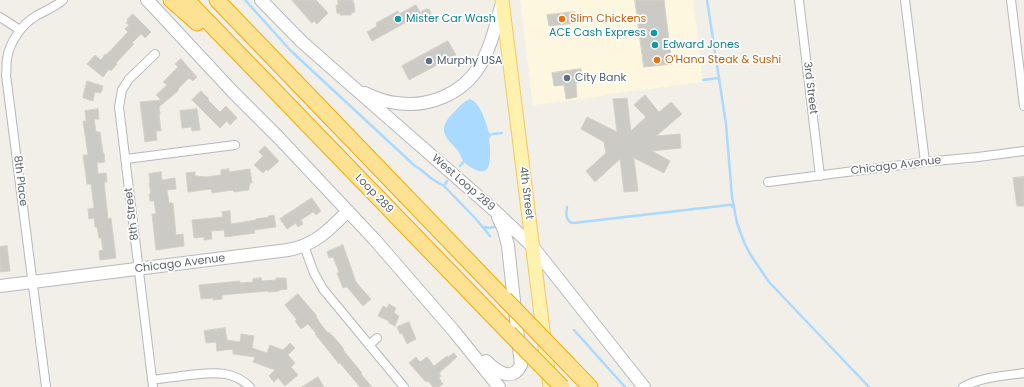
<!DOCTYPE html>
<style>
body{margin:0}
canvas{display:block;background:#f1efe8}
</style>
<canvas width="1024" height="387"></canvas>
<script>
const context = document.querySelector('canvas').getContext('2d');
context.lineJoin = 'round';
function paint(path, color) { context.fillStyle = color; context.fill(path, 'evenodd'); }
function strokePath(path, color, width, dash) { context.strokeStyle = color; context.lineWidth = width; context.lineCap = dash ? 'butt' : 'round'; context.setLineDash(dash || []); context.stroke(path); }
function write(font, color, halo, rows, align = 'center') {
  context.font = font + ' Poppins,sans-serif'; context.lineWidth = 3.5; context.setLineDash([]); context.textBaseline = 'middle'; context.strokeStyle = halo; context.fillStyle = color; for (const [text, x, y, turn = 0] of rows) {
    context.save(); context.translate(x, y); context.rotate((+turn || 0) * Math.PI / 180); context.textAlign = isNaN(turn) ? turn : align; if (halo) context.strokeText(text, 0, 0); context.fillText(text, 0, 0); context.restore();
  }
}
paint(new Path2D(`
 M520,0H693L703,82L608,94V95L597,97L533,105Z`), '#fef7e0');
paint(new Path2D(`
 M470,99C481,103 486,123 489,133L493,134L490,137L489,139C490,146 492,165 486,170C481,174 471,168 466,164C462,161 461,155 458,151C453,144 443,138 444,128C445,121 451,115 456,110C460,106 464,101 470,99Z`), '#aadaff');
strokePath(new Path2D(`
 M245,0L291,51L415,166L420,169L432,179L444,186L447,181
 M707,0L726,124L732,197L737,223L744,242L750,254L769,282L869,387
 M703,80L718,78
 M493,134L502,133
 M460,166L464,161
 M444,186L476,219L490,236
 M567,207C566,213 565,221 573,223L729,205H731L733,207
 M483,227L490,228L496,226
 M574,330L625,387`), '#aadaff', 2.5);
const building = new Path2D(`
 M292,0H316L328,13L317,24L314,21L312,23Z
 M338,0H353V3H354L355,12L351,13V15H340V13H337L336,5H338Z
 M635,0H664L672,64L644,67Z
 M416,5L421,14L372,41L367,32L377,26L376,23L398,11L399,14Z
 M427,9V10L429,9L433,18L426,22L421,12Z
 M575,12L576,23L549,26L547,15Z
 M133,14L151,32L145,38L141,34L132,43L134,44L116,63L117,64L111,71L109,69L103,77L87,64L95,55L101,60L105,54L106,55L128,32L125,29L129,25L126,23L128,21L127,20Z
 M448,41L456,55L409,80L402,66Z
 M181,59L197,77L193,81L189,78L178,89L179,90L159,107L160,114L159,115L161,131H156L157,140L145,142L140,102L161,100L156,95L167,85L163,82L178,67L175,64Z
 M581,69L582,82L576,83L577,97L566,99L564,85L554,86L552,73Z
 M87,81L103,86L101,93L95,92L93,101L83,98Z
 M201,91L209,99L208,100L220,112L226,106L237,118L230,125L227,121L220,128L192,100Z
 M645,95L659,112L671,102L682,114L656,136L680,134L681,148L652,151L670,161L664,173L634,158L638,191L624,192L620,159L595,182L586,171L606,153L604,142L581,129L587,117L617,132L613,99L627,98L631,131L646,117L634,105Z
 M98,109L99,119H94L96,132H100L103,153H104L105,162L97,163L98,174L106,173L107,182H104L108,219L111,218L116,258L100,260L99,251L103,250L101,238H99L97,227H95L94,218L89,219L88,209L94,208L91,184H87L83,155H88L83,121H86L85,111Z
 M197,109L200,130L192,131L191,127L182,128L180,111Z
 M265,146L279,161L268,171L267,169L263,173L254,165L263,156L259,152Z
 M229,169V172L250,169L252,183H250V185L249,186V190L234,192L233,190L212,193L211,189L188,192L186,173L195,172V176L206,177L221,175V170Z
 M161,172L162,180L175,178L176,189L167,190L169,203H173L176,235L183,234L184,246L156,250L152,214H156L154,201H150L149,194H151L149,183H150L149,174Z
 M1024,177V206H1017L1013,178Z
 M312,198L321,211L316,215L313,212L301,220L303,224L298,227L296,223L287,229L280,219Z
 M230,211L231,224L256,220V219L269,217L268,216L274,215L276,227L254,230L255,233L225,237L224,230L211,231L212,239L204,240V237L194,238L192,220L223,217L222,212Z
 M343,245L356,282L371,299L363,306L347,287L343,288L337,273L339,272L333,257L329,258L327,252Z
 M7,246L10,271L0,272V247Z
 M261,278L262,281L276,280V278H286L287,289L279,290V291L268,292V291L222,295V299L213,300V298L201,299L199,285L240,281V283L253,282V279Z
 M298,294L317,316L316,317L320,323L328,333L329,332L331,335H332L344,349L343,350L357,367L362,373L361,374L372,387H360L340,363L339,364L328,350L315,334L316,333L308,324L301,329L295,321L297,320L285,305Z
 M389,304L396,308L394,313L399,316L395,326L389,323V321L378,316L383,306L387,308Z
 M409,322L416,339L407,344L402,333L400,334L397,327Z
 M225,328L227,340L240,342L241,334L254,336L252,348L267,353L270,345L283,350L290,343L295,348L288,355L295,363L291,367L298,375L285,386L278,378L274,382L269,376L275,370L253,362L255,357L233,354V349L217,351L216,342L206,343L204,331Z
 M454,353L457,357L439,373L441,376L439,378L443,384L439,387H433L428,381L426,382L409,363L416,357L420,362L427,357L434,366L447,356L448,357Z
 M318,377L324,387H302Z`);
paint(building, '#cccac5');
strokePath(building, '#d6d1c6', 1);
const street = new Path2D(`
 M799,0L820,176
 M905,0L925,162
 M1011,0L1024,106
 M0,17L20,30
 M126,159L235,145
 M768,182L925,162L978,157L1024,151
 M304,246L314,273L323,289L404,387
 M369,345L377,338
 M152,380C164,378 176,377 189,375C211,373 232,369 250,387
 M46,387L6,75C7,70 6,64 7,59C9,43 22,24 36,16C45,11 55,7 63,0
 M153,387L119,107L122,90L129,79L155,54
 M963,387C981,377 1004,376 1024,373`);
const secondary = new Path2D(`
 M147,0L151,4L232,91L279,138L375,240L453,330L499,387
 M261,0L301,41L327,64L495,211L533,247L644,387
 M365,93C375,98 385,102 397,103C428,108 462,94 479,67C491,48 496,24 502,3
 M0,286L288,250C315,245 329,230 348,211
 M486,361C496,371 512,383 521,365L508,246L504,230L498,217`);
const primary = new Path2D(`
 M502,0L550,387`);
const highway = new Path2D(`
 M171,0L197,23
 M187,0L509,333
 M217,0L505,299
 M569,365L590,387`);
strokePath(street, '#b5b8bc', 10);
strokePath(secondary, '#b6babf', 14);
strokePath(primary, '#f2c960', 15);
strokePath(highway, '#f9ab00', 17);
strokePath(street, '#fff', 8);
strokePath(secondary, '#fff', 12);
strokePath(primary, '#fff2af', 13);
strokePath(highway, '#fde293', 15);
const highwayBridge = new Path2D(`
 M505,299L569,365
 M509,333L562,387`);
strokePath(highwayBridge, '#f9ab00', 17, []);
strokePath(highwayBridge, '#fde293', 15);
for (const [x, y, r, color] of [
 [398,19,4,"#0f9aa8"],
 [562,19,4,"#e8710a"],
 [654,33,4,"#0f9aa8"],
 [655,45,4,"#0f9aa8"],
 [657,60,4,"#e8710a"],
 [429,61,4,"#5c6f8a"],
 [567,78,4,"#5c6f8a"]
]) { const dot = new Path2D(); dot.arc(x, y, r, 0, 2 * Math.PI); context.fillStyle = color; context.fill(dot); strokePath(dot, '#fff', 1.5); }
write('11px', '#0d838f', '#fff', [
 ["Mister Car Wash",406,19],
 ["ACE Cash Express",646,33,"right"],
 ["Edward Jones",663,45]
], 'left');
write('11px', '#c56008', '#fff', [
 ["Slim Chickens",570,19],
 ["O'Hana Steak & Sushi",665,60]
], 'left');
write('11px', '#4e5e75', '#fff', [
 ["Murphy USA",437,61],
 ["City Bank",575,78]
], 'left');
write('11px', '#5f6368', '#fff', [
 ["3rd Street",810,88,83],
 ["Chicago Avenue",896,166,-7],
 ["8th Place",20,181,83],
 ["West Loop 289",463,183,41],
 ["4th Street",526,193,83],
 ["Loop 289",374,194,46],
 ["8th Street",132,214,-97],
 ["Chicago Avenue",180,264,-7]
]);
</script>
